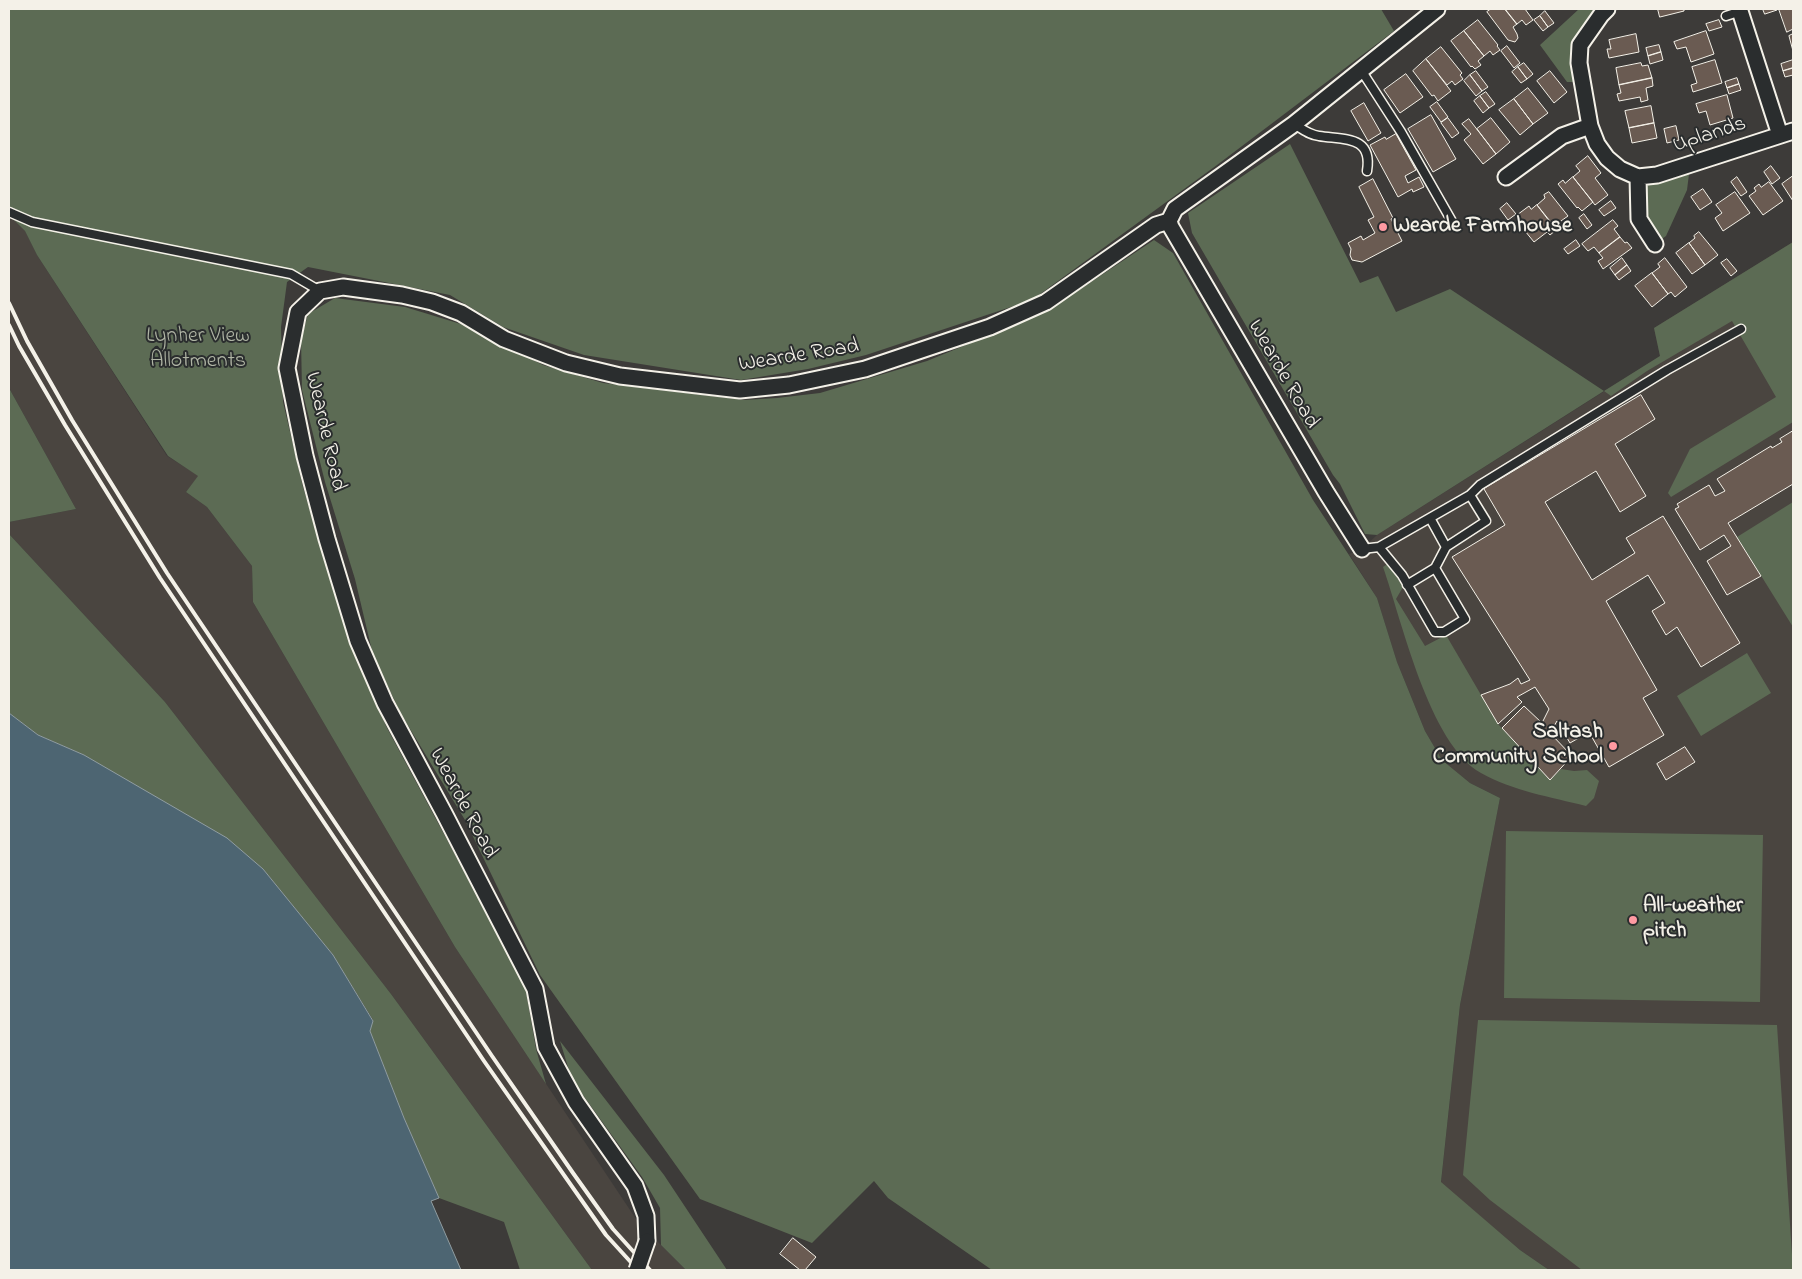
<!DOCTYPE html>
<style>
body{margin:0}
#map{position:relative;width:1802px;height:1279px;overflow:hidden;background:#3d3b39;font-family:"Indie Flower",sans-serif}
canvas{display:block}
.frame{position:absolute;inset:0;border:10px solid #f4f1e8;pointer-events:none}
</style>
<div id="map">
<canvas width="1802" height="1279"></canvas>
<div class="frame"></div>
</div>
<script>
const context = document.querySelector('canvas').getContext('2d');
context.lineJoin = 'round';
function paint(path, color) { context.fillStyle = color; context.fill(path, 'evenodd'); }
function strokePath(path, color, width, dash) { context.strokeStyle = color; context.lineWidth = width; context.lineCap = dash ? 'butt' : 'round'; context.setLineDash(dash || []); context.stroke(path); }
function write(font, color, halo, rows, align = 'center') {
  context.font = font + ' "Indie Flower",sans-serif'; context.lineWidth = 4; context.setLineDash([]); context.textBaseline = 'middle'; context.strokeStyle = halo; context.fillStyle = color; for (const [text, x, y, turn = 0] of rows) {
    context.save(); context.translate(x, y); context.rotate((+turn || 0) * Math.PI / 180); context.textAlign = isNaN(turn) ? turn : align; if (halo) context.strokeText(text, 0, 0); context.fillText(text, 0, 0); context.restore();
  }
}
paint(new Path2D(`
 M9,214L25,231L37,255L167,456L199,476L186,492L207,507L252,566L253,602L455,947L638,1222L686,1270H592L391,994L165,702L9,534V522L76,509L9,388Z
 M1793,242V1270H1549L1520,1250L1441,1183L1460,1005L1500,798L1470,783L1442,760L1425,731L1397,662L1377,598L1349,554L1362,549L1377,535L1660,356L1654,328Z`), '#4a4540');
paint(new Path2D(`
 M9,9H1381L1394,31L1217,165L1032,300L866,355L808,369L741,380L584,355L503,327L450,295L308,267L287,282L281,327L283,402L303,487L341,614L386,726L525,985L536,1049L546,1084L455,947L253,602L252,566L207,507L186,492L198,476L168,456L37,255L25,231L9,215Z
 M1579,9H1607L1580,45L1582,82H1567L1540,45Z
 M1290,144L1360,283L1378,276L1396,312L1450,289L1604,391L1660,356L1654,328L1793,242V422L1671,497L1668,493L1690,449L1776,397L1732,321L1647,371L1611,396L1604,391L1377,535L1365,534L1340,484L1333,475L1192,233L1188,213Z
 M1690,166L1687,190L1666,236L1655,244L1639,219L1638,177Z
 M1154,240L1173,253L1313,500L1377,598L1397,662L1425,731L1442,760L1470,783L1500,798L1460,1005L1441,1182L1520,1250L1549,1270H992L888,1198L874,1181L812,1243L700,1199L540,975L465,820L401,714L373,655L355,579L325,482L302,390L301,340L308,314L335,298L405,307L464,325L543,365L603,383L744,400L777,398L820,393L927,361L1036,316L1079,290Z
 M9,388L76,509L9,522Z
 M1793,502V627L1737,537Z
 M9,534L165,702L391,994L592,1270H520L504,1222L439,1198L404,1118L370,1031L373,1020L333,955L263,869L148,794L84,755L38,735L9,713Z
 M1389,563L1403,587L1396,599L1425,646L1446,635L1498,724L1550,780L1561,769L1574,771L1587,770L1599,781L1594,798L1586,806C1551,797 1513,791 1481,773C1429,744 1402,621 1383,567Z
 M1747,653L1771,693L1701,736L1677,696Z
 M1506,831L1763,835L1760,1002L1504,998Z
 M1478,1020L1777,1025L1793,1270H1582L1490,1200L1463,1175Z
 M560,1041L664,1175L727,1270H686L661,1245L660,1208L642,1177L572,1080Z`), '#5c6b54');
const water = new Path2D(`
 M9,713L38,735L84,755L227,838L263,869L333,955L373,1021L370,1031L404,1118L439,1198L431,1201L461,1270H9Z`);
paint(water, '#4d6572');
strokePath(water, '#909da1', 1);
const building = new Path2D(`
 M1491,9H1505L1517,24L1513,27L1517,34L1518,38L1515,42L1508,40L1487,12Z
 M1505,9H1525L1533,20L1526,25L1522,20L1517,24Z
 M1658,9H1684V11L1660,17Z
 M1763,9H1777V10L1765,14Z
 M1779,9H1793V29L1787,32Z
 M1545,11L1554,23L1548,27L1540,16Z
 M1540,16L1548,27L1543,31L1534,20Z
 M1478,20L1498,45L1497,46L1500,50L1493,55L1490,51L1484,56L1464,31Z
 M1719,20L1722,27L1709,31L1706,24Z
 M1464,31L1484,56L1478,61L1481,65L1475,69L1472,66L1471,67L1451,41Z
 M1706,31L1714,54L1691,62L1686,47L1677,49L1674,42Z
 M1636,34L1639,52L1609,58L1607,49H1611L1609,40Z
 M1793,34V51L1789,36Z
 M1659,45L1661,52L1648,56L1646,48Z
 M1507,46L1520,63L1514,68L1501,51Z
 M1441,47L1462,73L1460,75L1463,79L1455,85L1452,81L1447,85L1426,59Z
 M1661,52L1663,60L1650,64L1648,56Z
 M1426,59L1451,91L1438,101L1434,95L1432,96L1413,71Z
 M1715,60L1722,83L1693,92L1691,85L1697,83L1692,67Z
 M1793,60V68L1783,71L1781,64Z
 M1524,63L1533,74L1527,79L1518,67Z
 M1641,63L1642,66L1648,65L1652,78L1619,85L1616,68Z
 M1518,67L1527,79L1521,83L1512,72Z
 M1793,68V75L1785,77L1783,71Z
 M1476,71L1488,87L1482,91L1470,75Z
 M1550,71L1567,92L1554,103L1537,81Z
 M1406,74L1423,97L1400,113L1384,90Z
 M1470,75L1482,91L1476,96L1464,81Z
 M1652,78L1653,86L1646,88L1648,100L1641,102L1640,97L1619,101L1617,94L1621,93L1619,85Z
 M1737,78L1739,84L1727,88L1725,82Z
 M1739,84L1741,90L1729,94L1727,88Z
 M1528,88L1548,113L1533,124L1514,99Z
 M1486,92L1495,104L1489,108L1480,96Z
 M1727,95L1733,118L1710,125L1706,111L1699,113L1696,104Z
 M1480,96L1489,108L1483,113L1474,101Z
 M1514,99L1533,124L1520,135L1499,110Z
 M1437,102L1448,117L1441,122L1430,107Z
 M1364,103L1381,133L1368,141L1351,111Z
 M1651,106L1654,123L1629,128L1625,111Z
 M1431,115L1456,159L1433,172L1408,129Z
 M1448,118L1459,133L1452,138L1441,123Z
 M1491,118L1510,142L1496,154L1477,129Z
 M1469,119L1496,154L1483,164L1464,140L1471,134L1462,124Z
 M1654,123L1657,138L1632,143L1629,128Z
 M1676,126L1679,140L1667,143L1664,129Z
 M1396,134L1416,170L1405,176L1408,183L1419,177L1424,187L1413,192L1412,189L1398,197L1370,145L1385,137L1386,139Z
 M1588,156L1601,173L1595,178L1608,195L1595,205L1573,177L1580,171L1576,166Z
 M1771,166L1780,178L1772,184L1764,172Z
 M1793,176V201L1782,184Z
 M1573,177L1593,202L1582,211L1578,207L1577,208L1558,184L1563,180L1565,183Z
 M1737,177L1747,192L1741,196L1731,182Z
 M1373,179L1393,218L1391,219L1402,241L1362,262L1352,260L1350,255L1351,249L1348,243L1361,236L1363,240L1375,233L1368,220L1374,217L1359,187Z
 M1769,182L1783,201L1763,215L1749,196L1756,191L1754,188L1759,184L1761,187Z
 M1703,189L1712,202L1700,210L1691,197Z
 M1549,192L1568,216L1554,226L1537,205L1545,198L1544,195Z
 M1735,192L1750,213L1723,231L1715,218L1722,213L1716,205Z
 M1611,201L1616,208L1604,216L1599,210Z
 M1507,203L1516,214L1508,220L1500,209Z
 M1537,205L1556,230L1550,235L1547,232L1534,242L1525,231L1528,229L1517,215L1529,206L1531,209Z
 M1584,214L1592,225L1587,229L1579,218Z
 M1613,220L1618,226L1614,229L1620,237L1599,253L1594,247L1588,251L1582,244Z
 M1699,232L1718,255L1705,265L1689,243L1695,238L1694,236Z
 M1620,237L1625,243L1627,242L1632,248L1603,269L1598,261L1603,258L1599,253Z
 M1576,240L1580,246L1568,254L1564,249Z
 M1689,243L1705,265L1692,274L1676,253Z
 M1622,258L1627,265L1615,275L1610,268Z
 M1665,258L1687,287L1675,297L1671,292L1668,294L1652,273L1660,267L1658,264Z
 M1727,259L1737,271L1731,276L1721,263Z
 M1627,265L1631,271L1619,280L1615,275Z
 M1652,273L1668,294L1652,307L1635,286Z
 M1641,395L1655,419L1615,444L1646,496L1620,512L1596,471L1545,502L1592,580L1635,553L1626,538L1663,516L1740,643L1701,667L1677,627L1666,635L1652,611L1665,603L1648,575L1606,601L1657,690L1643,698L1664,735L1609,767L1589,732L1570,743L1557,721L1550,733L1572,756L1550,780L1502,728L1524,706L1542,723L1549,709L1535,687L1517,697L1522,702L1498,724L1481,695L1510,684L1518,678L1521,684L1530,680L1452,557L1505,525L1484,489Z
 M1793,431V484L1728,523L1761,576L1727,595L1707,561L1731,546L1724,535L1700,550L1675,509L1679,507L1677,504L1709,485L1715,496L1725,491L1717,479L1771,446L1772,448L1782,442L1780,439Z
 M1685,747L1695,762L1666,780L1657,764Z
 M793,1238L816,1257L805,1270H800L780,1254Z`);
paint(building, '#6a5b52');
strokePath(building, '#f4f1e8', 1);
const service = new Path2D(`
 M1726,16L1741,11
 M1361,70L1401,132L1454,225
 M1294,124C1302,129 1309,135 1319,136C1343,140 1373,135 1367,171
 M9,212L32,222L291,274L320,291
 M1430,518L1446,547
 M1379,547L1402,575L1435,632H1444L1465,619L1435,568
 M1362,549L1379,547L1470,495L1480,485L1667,370L1741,329
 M1407,585L1435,568L1446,547L1486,521L1470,495`);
const minor = new Path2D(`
 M1607,9L1601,15L1580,45L1579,63L1590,126L1597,144L1607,158L1620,169L1638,177L1657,175L1793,131
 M1740,11L1780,135
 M1506,177L1562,136L1590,126
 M1638,177L1639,219L1655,244
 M1362,549L1326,492L1171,227L1169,221L1175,209L1294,124L1437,9
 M647,1241L646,1216L635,1186L576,1102L546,1047L535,989L444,813L385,703L358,641L327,539L305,456L287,368L298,312L320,291L343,287L402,295L432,302L461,313L504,339L566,363L620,376L740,390L789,385L865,369L990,327L1046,302L1156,225L1169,221`);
strokePath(service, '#f4f1e8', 11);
strokePath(minor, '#f4f1e8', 19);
strokePath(service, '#2a2d2e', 8);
strokePath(minor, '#2a2d2e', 15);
strokePath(new Path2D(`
 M9,303L27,341L72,420L167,573L492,1056L573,1173L613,1229L650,1270
 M9,325L19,346L65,425L160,578L484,1061L606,1235L638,1270`), '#f4f1e8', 4);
const minorBridge = new Path2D(`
 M637,1270L647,1241`);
strokePath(minorBridge, '#f4f1e8', 19, []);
strokePath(minorBridge, '#2a2d2e', 15);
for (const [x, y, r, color] of [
 [1383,227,5,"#ff9aa2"],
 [1613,746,5,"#ff9aa2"],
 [1633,920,5,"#ff9aa2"]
]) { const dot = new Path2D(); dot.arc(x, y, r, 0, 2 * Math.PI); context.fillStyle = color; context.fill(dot); strokePath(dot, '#2a2d2e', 2); }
write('22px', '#f4f1e8', '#2a2d2e', [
 ["Uplands",1710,136,-18],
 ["Wearde Road",799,357,-9],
 ["Wearde Road",1282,375,60],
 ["Wearde Road",324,432,77],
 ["Wearde Road",462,804,62]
]);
write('bold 22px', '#f4f1e8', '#2a2d2e', [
 ["Wearde Farmhouse",1393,227],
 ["Saltash",1603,733,"right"],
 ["Community School",1603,758,"right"],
 ["All-weather",1643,907],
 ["pitch",1643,932]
], 'left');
write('22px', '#b0b5a5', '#2a2d2e', [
 ["Lynher View",198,337],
 ["Allotments",198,362]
]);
</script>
